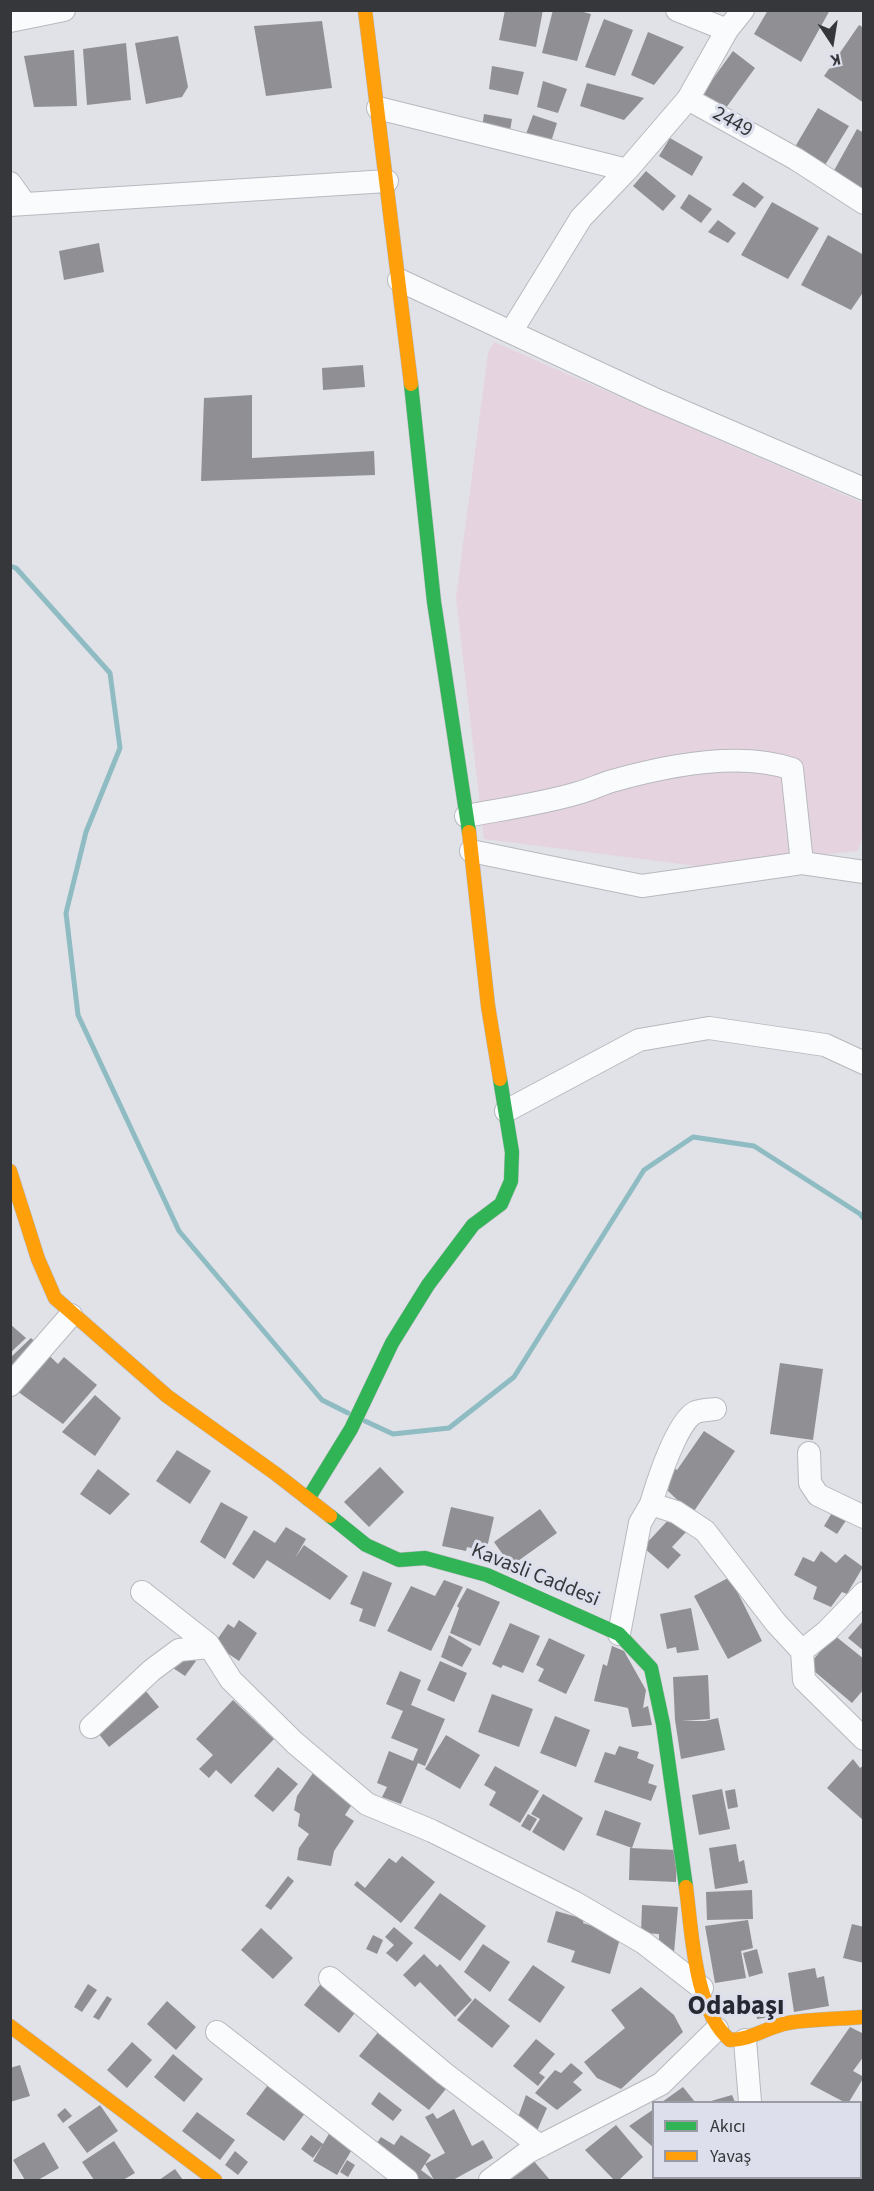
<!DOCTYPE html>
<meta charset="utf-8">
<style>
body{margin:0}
#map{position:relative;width:874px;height:2191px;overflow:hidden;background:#e0e2e8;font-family:"Source Sans 3",sans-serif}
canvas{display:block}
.frame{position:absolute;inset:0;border:12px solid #36373b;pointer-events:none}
.legend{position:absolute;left:652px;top:2101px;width:210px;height:78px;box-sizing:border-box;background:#dde0ec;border:2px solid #9a9ca5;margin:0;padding:8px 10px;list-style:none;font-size:18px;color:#36373b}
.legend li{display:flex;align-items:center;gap:12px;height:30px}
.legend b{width:30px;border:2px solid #9a9ca5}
.north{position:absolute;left:802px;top:12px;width:60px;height:60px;-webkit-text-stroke:4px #dde0ec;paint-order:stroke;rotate:168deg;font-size:16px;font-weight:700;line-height:24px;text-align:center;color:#36373b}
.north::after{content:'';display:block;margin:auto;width:21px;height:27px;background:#36373b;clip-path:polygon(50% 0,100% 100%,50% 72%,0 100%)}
</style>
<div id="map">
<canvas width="874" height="2191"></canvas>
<div class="frame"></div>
<ul class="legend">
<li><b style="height:8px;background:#30b455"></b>Akıcı</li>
<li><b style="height:8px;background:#ff9f0a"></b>Yavaş</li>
</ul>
<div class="north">K</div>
</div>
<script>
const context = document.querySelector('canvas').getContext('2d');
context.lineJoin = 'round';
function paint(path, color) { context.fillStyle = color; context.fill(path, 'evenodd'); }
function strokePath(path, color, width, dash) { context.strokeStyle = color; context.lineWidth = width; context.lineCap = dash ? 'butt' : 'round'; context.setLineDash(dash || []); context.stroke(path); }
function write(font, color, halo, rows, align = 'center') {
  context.font = font + ' "Source Sans 3",sans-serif'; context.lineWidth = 6; context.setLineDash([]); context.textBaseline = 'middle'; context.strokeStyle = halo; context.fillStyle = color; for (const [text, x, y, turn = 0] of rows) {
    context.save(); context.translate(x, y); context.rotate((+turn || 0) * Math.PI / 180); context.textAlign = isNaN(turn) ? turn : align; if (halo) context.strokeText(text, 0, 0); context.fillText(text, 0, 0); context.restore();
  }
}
paint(new Path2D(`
 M494,342L863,503L864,830L858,851L704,867L484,839L456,598L488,353Z`), '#e6d3e0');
strokePath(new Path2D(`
 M10,566L16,568L110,673L120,748L86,832L66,913L78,1015L179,1231L322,1400L348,1413
 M365,1421L393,1434L449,1428L514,1377L644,1170L693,1137L754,1146L860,1214L864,1219`), '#8fbbc2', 5);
paint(new Path2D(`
 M505,10H543L536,47L499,40Z
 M553,10H576L591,14L577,61L542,53Z
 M768,10H830L801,62L754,34Z
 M604,19L633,30L615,76L585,67Z
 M322,21L332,88L266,96L254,26Z
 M859,25L864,28V103L824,76Z
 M648,32L684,47L654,85L631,75Z
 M178,36L188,87L182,97L146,104L135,43Z
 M126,43L131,100L87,105L83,49Z
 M74,50L77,106L34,107L24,56Z
 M733,51L755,68L723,112L699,98Z
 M492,66L524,72L518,95L489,89Z
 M543,81L567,89L558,113L537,107Z
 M587,83L644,98L624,120L580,106Z
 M818,108L849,126L822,170L792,152Z
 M484,114L512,119L510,131L482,128Z
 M533,115L557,123L551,142L526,134Z
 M857,129L864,133V197L831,176Z
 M670,138L703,157L692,176L659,156Z
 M646,171L676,196L663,211L633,186Z
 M743,182L764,197L755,208L732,195Z
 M689,194L712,209L701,223L680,208Z
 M772,202L819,228L788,279L741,255Z
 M718,220L736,233L728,243L708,232Z
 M828,235L864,255V291L851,310L801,285Z
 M99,243L104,272L64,280L59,251Z
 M363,365L365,387L323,390L322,368Z
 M252,395V458L374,451L375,475L201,481L204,398Z
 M10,1324L26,1338L10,1353Z
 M31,1338L58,1364L64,1357L97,1385L63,1424L10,1386V1358Z
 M780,1363L823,1369L813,1440L770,1434Z
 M95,1395L121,1418L95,1456L62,1432Z
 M704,1431L735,1451L692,1514L668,1491L671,1466L677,1470Z
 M177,1450L211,1471L190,1504L156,1481Z
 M380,1467L404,1492L369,1527L344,1502Z
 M98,1469L130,1494L110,1515L80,1494Z
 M221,1502L248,1517L225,1559L200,1542Z
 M451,1507L494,1517L486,1552L467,1547L466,1551L442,1546Z
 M540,1509L557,1533L511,1566L494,1542Z
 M833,1511L847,1519L837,1534L824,1526Z
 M672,1516L688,1530L672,1547L681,1555L668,1569L643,1547Z
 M286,1527L306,1539L295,1558L304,1545L348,1576L330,1600L267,1560L254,1579L232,1564L254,1530L275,1543Z
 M821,1551L836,1563L845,1554L863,1567L847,1594L842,1592L831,1607L813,1599L817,1587L794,1575L803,1557L814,1562Z
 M363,1571L392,1583L375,1627L359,1621L363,1609L350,1604Z
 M730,1577L762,1641L728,1659L694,1596Z
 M444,1580L463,1587L431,1651L387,1631L411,1586L435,1596Z
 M467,1588L500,1602L480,1646L450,1633L459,1608L457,1606Z
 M691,1608L699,1650L677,1653L676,1647L667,1649L660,1614Z
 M239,1620L257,1633L239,1661L214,1644L228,1624L234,1628Z
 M864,1620V1651L848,1638Z
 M510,1623L540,1636L523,1673L503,1665L501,1668L492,1664Z
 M449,1635L472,1649L462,1667L441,1657Z
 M834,1635L864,1659V1689L852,1703L808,1666Z
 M549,1638L585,1655L566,1694L538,1681L544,1669L536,1665Z
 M612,1646L624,1651L646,1690L643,1708L648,1706L652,1725L632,1727L628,1708L594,1701L603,1664L607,1666Z
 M185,1653L196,1661L185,1676L173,1668Z
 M440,1661L467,1673L454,1702L427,1690Z
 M400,1671L421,1680L411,1705L445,1719L425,1766L418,1763L401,1804L382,1797L387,1787L377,1783L389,1751L413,1761L418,1749L391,1738L403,1711L386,1704Z
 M708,1675L710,1719L682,1721H705L718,1718L725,1750L681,1759L675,1720L673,1677Z
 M145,1690L159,1707L109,1747L95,1729Z
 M492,1694L533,1709L519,1747L478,1732Z
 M233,1700L274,1739L231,1784L216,1770L209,1778L199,1769L213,1755L196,1739Z
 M555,1716L590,1730L576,1767L540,1753Z
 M446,1735L480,1755L460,1789L425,1769Z
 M619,1746L639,1752L637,1758L654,1765L648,1783L657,1786L651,1801L594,1782L605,1752L615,1755Z
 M853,1759L860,1768L864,1765V1821L827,1788Z
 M495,1766L539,1791L520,1823L489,1805L496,1792L484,1785Z
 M278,1767L298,1784L273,1812L254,1796Z
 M313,1773L358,1795L345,1815L354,1821L334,1851L331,1866L297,1860L299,1848L309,1834L298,1826L300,1814L294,1810L297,1796Z
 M722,1789L730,1829L699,1835L692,1795Z
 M735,1789L738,1807L728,1809L725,1791Z
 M543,1794L583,1818L564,1851L532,1832L540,1819L531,1814Z
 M605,1810L641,1823L632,1848L596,1835Z
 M528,1814L537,1819L530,1831L521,1826Z
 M736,1844L739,1862L744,1860L748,1883L715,1889L709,1848Z
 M630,1848L677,1850L676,1882L629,1880Z
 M402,1856L435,1882L401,1923L354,1885L357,1881L365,1888L389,1858L396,1863Z
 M288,1876L294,1881L271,1910L265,1906Z
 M752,1890L753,1919L707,1920L706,1892Z
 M440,1893L486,1926L460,1961L414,1928Z
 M642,1905L678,1907L674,1953L659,1950V1934L641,1933Z
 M556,1911L584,1919L583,1923L621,1935L610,1974L571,1962L575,1951L547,1942Z
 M748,1920L753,1948L741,1951L746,1978L715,1983L705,1926Z
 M852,1924L864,1927V1963L843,1958Z
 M394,1927L413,1943L397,1962L386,1953L394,1945L385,1937Z
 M261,1928L293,1958L273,1979L241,1950Z
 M373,1935L383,1940L377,1954L366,1949Z
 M483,1944L510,1962L490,1992L464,1972Z
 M757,1949L763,1973L749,1977L743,1953Z
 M424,1954L437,1967L440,1964L472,2000L455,2017L420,1982L415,1987L403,1975Z
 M533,1965L565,1987L540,2023L508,2000Z
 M815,1968L817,1978L824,1976L829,2006L794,2012L788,1973Z
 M323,1981L358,2009L339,2033L304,2005Z
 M88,1984L97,1990L82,2012L74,2007Z
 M641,1987L674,2015L683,2032L621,2089L597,2078L584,2062L625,2028L611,2010Z
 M107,1996L112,1999L99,2020L93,2017Z
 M475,1998L510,2026L492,2048L457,2020Z
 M167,2001L196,2027L176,2050L147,2024Z
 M781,2001L783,2015L757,2019L755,2005Z
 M850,2027L864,2034V2056L853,2071L864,2077L849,2102H844L810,2084Z
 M379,2031L449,2085L429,2110L359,2056Z
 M536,2039L555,2054L539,2073L545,2077L538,2086L513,2066Z
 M132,2042L152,2060L127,2088L107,2070Z
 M173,2054L203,2079L184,2102L154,2077Z
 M571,2063L583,2073L573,2082L582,2090L557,2110L535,2093L555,2070L561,2073Z
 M20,2065L30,2096L10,2102V2068Z
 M271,2081L309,2108L284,2141L246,2114Z
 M683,2087L695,2102H662Z
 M379,2092L402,2110L393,2121L371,2104Z
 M526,2095L547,2108L537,2131L517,2120Z
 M732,2095L735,2102L711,2101Z
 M100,2105L118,2131L87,2153L68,2127Z
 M65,2108L72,2116L63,2123L57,2115Z
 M454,2109L472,2146L483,2140L493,2158L453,2180H434L425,2164L445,2153L425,2117L433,2113L437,2119Z
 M654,2109V2148L629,2126Z
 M197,2112L235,2140L220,2160L182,2131Z
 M616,2125L643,2157L619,2180H614L585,2150Z
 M330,2132L354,2146L337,2175L313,2161Z
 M311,2135L323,2144L313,2158L301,2149Z
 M401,2135L431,2155L421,2170L433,2179L432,2180H418L372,2150L381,2137L394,2145Z
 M114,2141L135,2173L123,2180H94L82,2162Z
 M44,2142L59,2168L38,2180H25L13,2160Z
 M235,2151L248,2162L238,2175L225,2165Z
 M347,2160L355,2165L348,2177L340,2172Z
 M533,2160L550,2180H508Z
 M175,2169L183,2180H159Z`), '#909094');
const street = new Path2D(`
 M677,10L727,30
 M743,10L727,30L688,99L796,159L864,203
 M10,21L64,10
 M378,108L627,170L688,99
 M10,183L25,204
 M10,205L387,181
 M399,280L652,398L864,489
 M511,332L581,218L627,170
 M466,816C503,809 541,804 578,793C590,790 601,784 612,781C665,766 740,751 792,769L802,863
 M471,851L642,886L802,863L864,872
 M506,1111L639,1040L709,1028L825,1045L864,1063
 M10,1385L71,1315
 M809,1453L810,1483L818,1495L864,1517
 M651,1504C657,1484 677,1420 696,1412C702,1410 709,1410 715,1409
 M142,1592L208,1644L231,1680L295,1743L367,1804L432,1831L574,1902L644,1943L702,1988
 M864,1593L827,1631L802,1651L804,1680L864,1739
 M619,1634L640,1523L651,1504L676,1512L705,1531L776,1623L802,1651
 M91,1727L152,1670L179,1650L210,1647
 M330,1978L445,2074L540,2146
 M217,2032L407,2180
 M745,2040L750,2102
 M753,2178V2180
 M490,2180L528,2152L661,2084L717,2029`);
const fast = new Path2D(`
 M411,384L434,602L469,832
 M308,1499L351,1429L392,1343L428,1285L473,1225L501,1204L511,1181L512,1152L500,1079
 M330,1516L366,1545L399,1560L425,1558L487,1575L619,1634L651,1668L663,1724L686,1887`);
const slow = new Path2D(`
 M365,10L411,384
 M469,832L488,1006L500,1079
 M10,1171L38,1259L55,1298L167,1396L276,1474L330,1516
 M686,1887C692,1932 694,2010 730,2040C751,2040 767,2027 788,2023C813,2019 839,2019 864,2017
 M10,2026L215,2180`);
strokePath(street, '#b7b9be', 24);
strokePath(fast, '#b7b9be', 15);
strokePath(slow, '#b7b9be', 15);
strokePath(street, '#fafbfc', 22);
strokePath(fast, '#30b455', 14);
strokePath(slow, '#ff9f0a', 14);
write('21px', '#36373b', '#dde0ec', [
 ["2449",732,123,29],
 ["Kavasli Caddesi",535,1576,22]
]);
write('bold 27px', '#262931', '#dde0ec', [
 ["Odabaşı",736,2008]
]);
</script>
